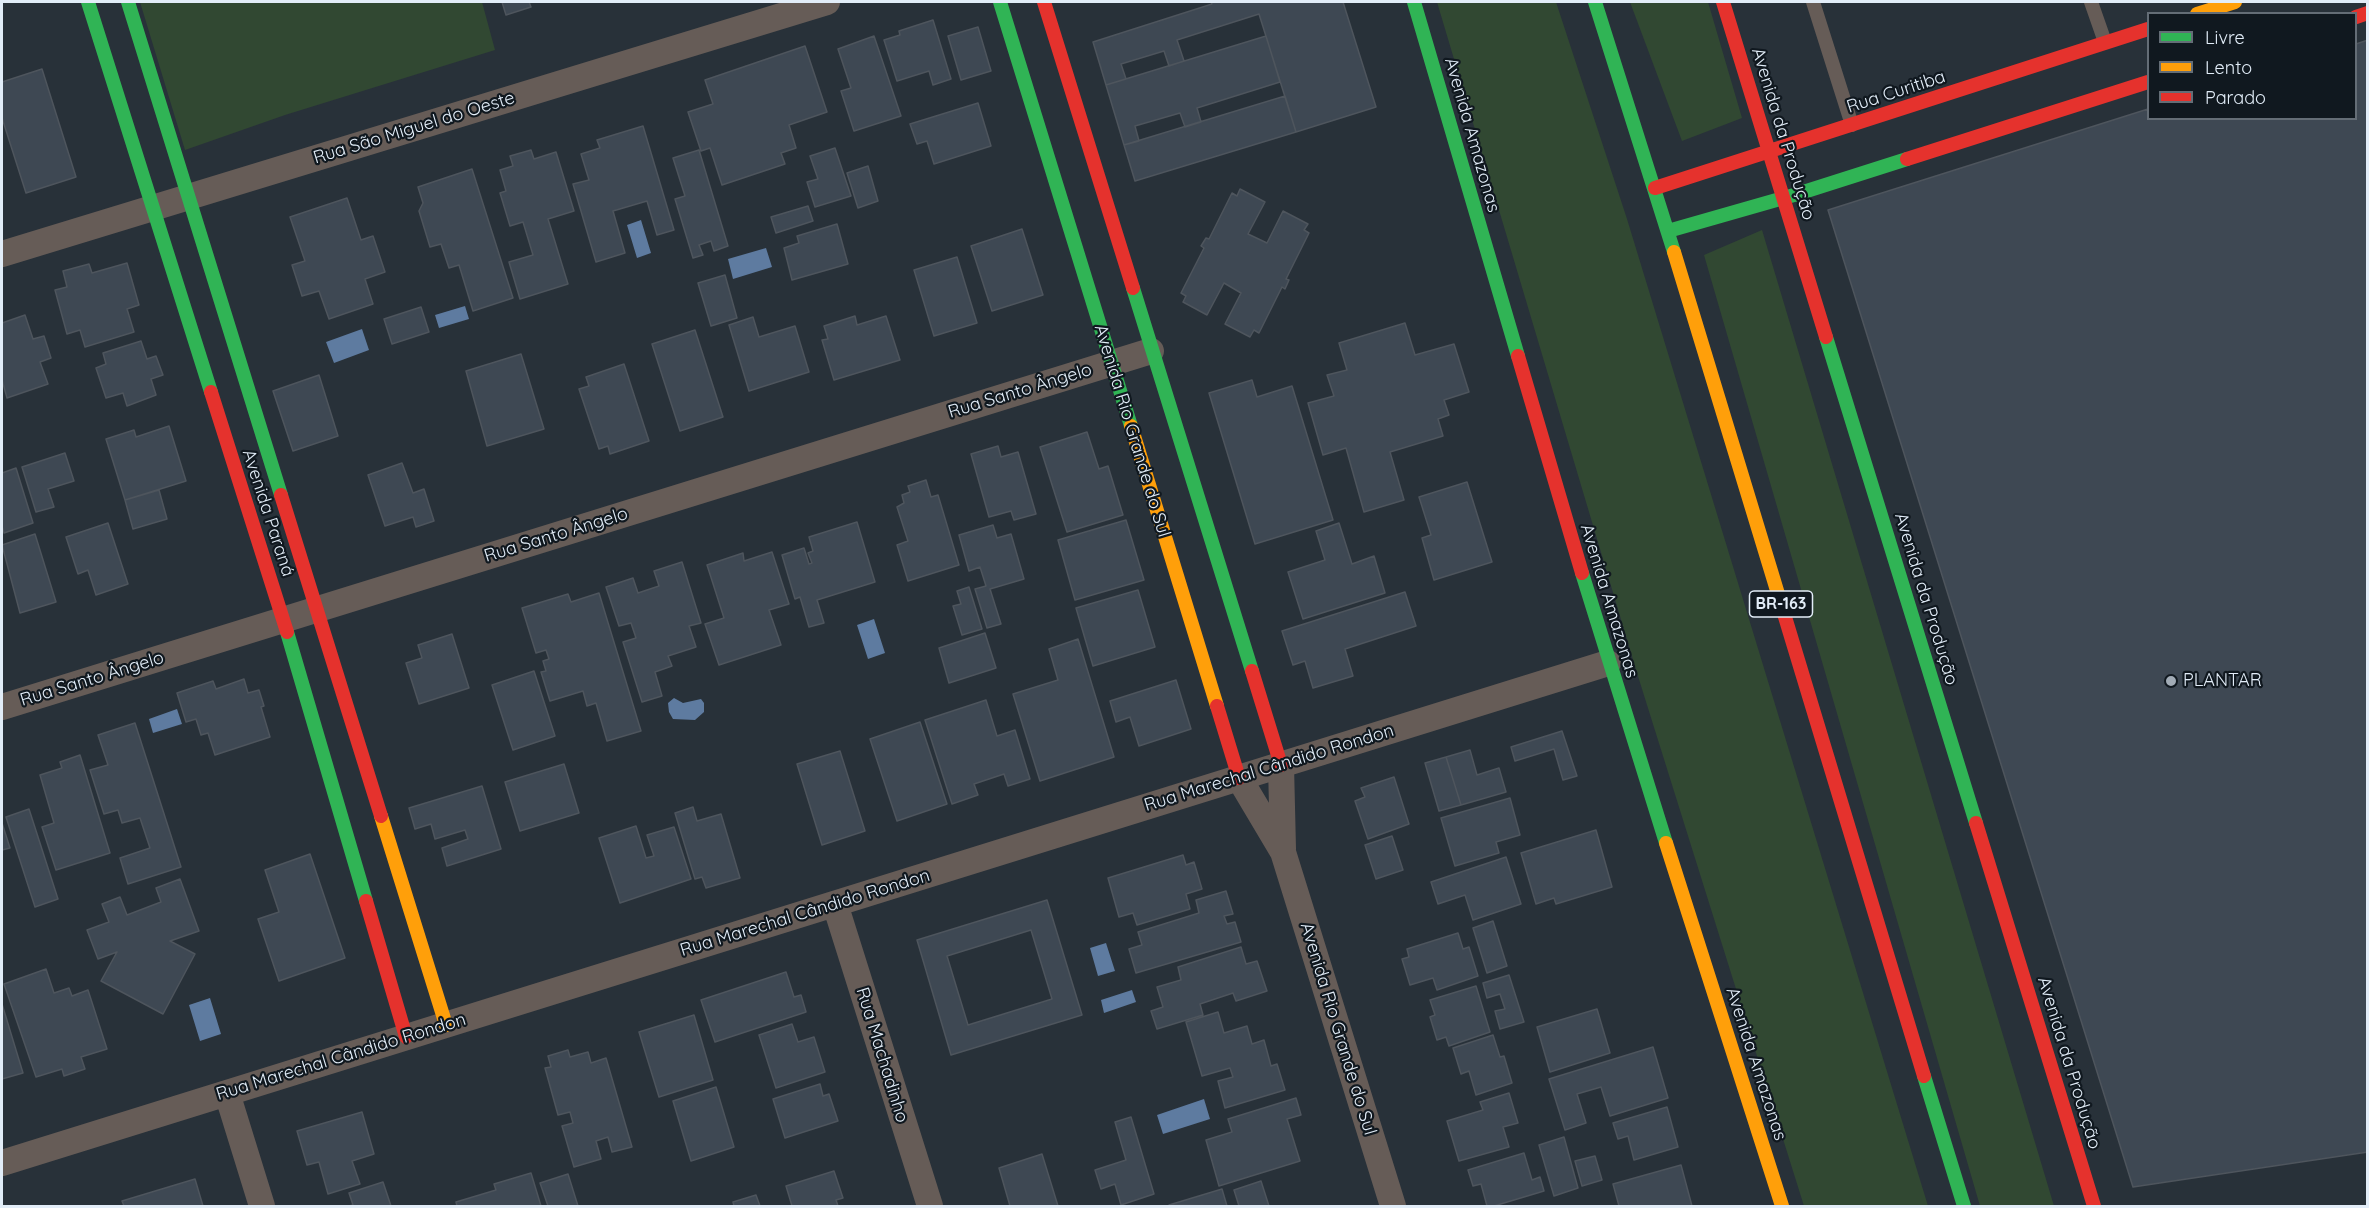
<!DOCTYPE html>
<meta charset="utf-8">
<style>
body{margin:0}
#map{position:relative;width:2369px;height:1208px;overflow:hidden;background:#283139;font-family:Quicksand,sans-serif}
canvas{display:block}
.frame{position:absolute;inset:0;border:3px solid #e2edf8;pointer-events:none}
.legend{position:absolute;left:2147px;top:12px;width:210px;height:108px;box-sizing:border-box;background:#10181f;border:2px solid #646d76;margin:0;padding:8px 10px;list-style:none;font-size:18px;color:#e2edf8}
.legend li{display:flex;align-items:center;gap:12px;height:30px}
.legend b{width:30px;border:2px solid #646d76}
</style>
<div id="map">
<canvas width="2369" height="1208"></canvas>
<div class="frame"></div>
<ul class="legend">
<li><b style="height:8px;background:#30b455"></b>Livre</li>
<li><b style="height:8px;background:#ff9f0a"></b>Lento</li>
<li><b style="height:8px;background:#e5322d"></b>Parado</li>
</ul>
</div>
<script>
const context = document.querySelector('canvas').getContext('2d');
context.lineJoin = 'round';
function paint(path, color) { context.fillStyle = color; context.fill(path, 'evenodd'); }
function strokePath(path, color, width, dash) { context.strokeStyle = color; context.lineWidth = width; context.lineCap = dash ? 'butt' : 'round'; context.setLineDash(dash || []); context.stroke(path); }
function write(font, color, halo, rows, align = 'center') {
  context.font = font + ' Quicksand,sans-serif'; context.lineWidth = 4.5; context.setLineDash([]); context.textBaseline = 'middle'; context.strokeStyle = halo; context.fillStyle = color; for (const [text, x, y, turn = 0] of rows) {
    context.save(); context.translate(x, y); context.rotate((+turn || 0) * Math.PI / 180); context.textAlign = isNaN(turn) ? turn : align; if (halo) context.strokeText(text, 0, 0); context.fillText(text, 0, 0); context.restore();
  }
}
paint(new Path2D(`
 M140,2H482L495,50L285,115L185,150Z
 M1437,2H1556L1627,219L1928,1206H1804L1637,673Z
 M1630,2H1708L1742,118L1682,141Z
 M1762,230L2054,1206H1980L1704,255Z`), '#314832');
paint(new Path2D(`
 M641,220L651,253L637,258L627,225Z
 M766,248L772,267L733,279L728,259Z
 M465,306L469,319L439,328L435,315Z
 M362,329L369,350L334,363L326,342Z
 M874,619L885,653L868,659L857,625Z
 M674,698L683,703L701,699L704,703V712L695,720L673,719L669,712L668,703Z
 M177,709L182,724L153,733L149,719Z
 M1106,943L1115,971L1098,976L1090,948Z
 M1132,990L1136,1002L1104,1013L1101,1000Z
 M210,998L221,1034L200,1041L189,1005Z
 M1204,1099L1210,1119L1163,1134L1157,1115Z`), '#5e7ba0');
const building = new Path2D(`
 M502,2H529L531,7L506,15Z
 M1211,2H1343L1376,107L1296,132L1259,14L1177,40L1184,61L1169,66L1164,51L1121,64L1126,79L1106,85L1093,42L1212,4Z
 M933,20L951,79L933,85L929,71L897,81L884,40L900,35L899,31Z
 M978,27L991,71L961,80L948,36Z
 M874,36L901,116L854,131L841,91L851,88L838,49Z
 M1266,36L1280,82L1197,108L1201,122L1185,127L1180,113L1135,126L1139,141L1124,145L1106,85Z
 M2368,40V1152L2133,1187L1828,210L2148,109V118H2356V44Z
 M805,46L827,112L789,125L796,148L781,153L785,164L722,185L710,148L701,151L688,112L713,104L705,80Z
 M42,69L76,177L26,193L2,118V82Z
 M1285,96L1296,132L1135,181L1124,145Z
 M978,103L991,146L934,164L927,141L917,144L910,124Z
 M643,126L674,230L657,235L647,201L613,211L625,253L596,262L573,184L589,180L581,154L600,148L597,140Z
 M835,148L851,196L815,207L807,182L818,179L810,156Z
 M531,150L534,159L556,152L574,211L548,219L568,284L520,299L509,262L533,255L523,222L510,226L500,193L506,191L500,170L513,166L510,156Z
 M699,150L728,246L714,251L711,241L699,245L703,255L693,258L675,199L685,196L673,158Z
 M868,166L878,201L858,208L847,173Z
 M472,169L513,298L473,311L459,265L449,268L441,244L430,247L419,211L423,203L418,187Z
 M1240,189L1265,202L1248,234L1267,243L1283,211L1308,224L1304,230L1309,233L1286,279L1289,280L1285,289L1282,287L1259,333L1254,330L1250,337L1225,324L1241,293L1224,283L1207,315L1183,302L1186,296L1181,293L1204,248L1201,246L1206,238L1209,239L1232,193L1237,196Z
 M347,198L361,240L373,236L385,272L365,279L373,304L329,319L319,291L302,296L292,265L305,261L290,217Z
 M808,206L813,221L776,233L771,217Z
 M837,224L848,264L792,280L784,248L799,243L797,236Z
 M1022,229L1043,295L992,311L971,246Z
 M957,257L977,323L934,336L914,270Z
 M127,263L139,305L127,309L134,332L85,347L80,330L67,334L55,290L67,287L63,271L89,264L92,273Z
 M725,275L737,318L711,326L698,283Z
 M421,307L429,332L392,344L384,319Z
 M25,315L33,339L44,336L51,358L40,362L48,384L7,398L2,380V323Z
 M855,316L857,325L886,316L900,360L834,380L822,340L828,339L824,326Z
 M753,317L759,337L795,326L809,372L749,391L729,325Z
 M1405,323L1415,355L1454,344L1469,392L1444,400L1449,415L1438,419L1443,436L1390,452L1404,500L1364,512L1346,448L1323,455L1308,403L1334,396L1327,375L1347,370L1339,343Z
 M695,330L723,417L680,431L652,344Z
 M141,341L147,359L156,356L163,375L151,379L156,395L127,406L123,393L106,398L96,368L106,364L103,353Z
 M521,354L544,429L487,446L466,371Z
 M624,364L649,441L610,454L608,446L599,449L579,389L589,386L586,377Z
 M319,375L338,436L293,451L273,391Z
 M1252,380L1257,397L1292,386L1333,520L1255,544L1209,393Z
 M169,426L186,481L125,500L106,439L134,430L136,437Z
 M1087,432L1099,469L1108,466L1123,515L1067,532L1040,447Z
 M998,446L1001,457L1018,452L1036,514L1014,520L1011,511L989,517L971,454Z
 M65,453L74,481L48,489L54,507L36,512L22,467Z
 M402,463L413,493L424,489L434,521L416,527L413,517L385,526L368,475Z
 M16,468L33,523L4,533L2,526V473Z
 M926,480L931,497L938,495L959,565L908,581L897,545L908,541L897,507L904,503L902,495L910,492L908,486Z
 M1467,482L1492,562L1434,580L1422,538L1431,535L1419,497Z
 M159,490L167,519L133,529L125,500Z
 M1126,520L1144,580L1075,600L1058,540Z
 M857,522L875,582L817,600L824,623L809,627L800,597L795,599L782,555L804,548L809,564L812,563L808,553L813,551L809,537Z
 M108,523L128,584L96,595L88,570L78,574L66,537Z
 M1339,523L1352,564L1374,556L1385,593L1303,619L1288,572L1325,560L1316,531Z
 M993,525L997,538L1011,534L1024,579L990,589L1001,624L987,628L975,589L986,586L980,567L969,571L959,535Z
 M35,534L56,602L20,613L2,545Z
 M772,552L789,604L769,610L781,645L719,665L705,624L724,618L707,565L743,553L744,561Z
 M682,562L701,623L689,626L696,647L668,656L672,666L655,672L662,696L642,702L623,642L636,638L631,623L619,626L606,587L633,578L638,593L659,586L654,571Z
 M969,587L982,629L962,635L953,606L961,604L957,591Z
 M1138,590L1155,647L1093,666L1076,608Z
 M1405,592L1416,626L1345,649L1353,676L1313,688L1305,661L1293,665L1282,631Z
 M599,593L641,731L607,741L596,703L587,706L583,691L550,701L541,672L546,671L543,661L549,659L546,650L536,653L522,608L568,594L571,602Z
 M985,633L996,668L949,683L939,648Z
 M452,634L469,688L419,704L406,663L422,658L418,645Z
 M1078,639L1114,757L1040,781L1013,694L1058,680L1049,649Z
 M534,671L555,736L513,750L492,685Z
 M244,679L248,693L259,690L264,706L261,707L270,737L215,755L208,733L201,735L196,719L186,722L177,693L213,681L216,689Z
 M1176,680L1191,729L1139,746L1130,717L1116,722L1110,701Z
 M986,700L997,736L1015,730L1030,779L1008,786L1004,774L974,784L978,795L952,804L925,720Z
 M920,722L947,804L897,821L870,739Z
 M135,723L181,867L128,884L120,858L150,848L140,818L122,823L118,810L104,814L90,770L108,765L98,735Z
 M1562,731L1577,776L1563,780L1554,749L1515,761L1511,747Z
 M1470,750L1477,775L1499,768L1506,792L1461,805L1446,757Z
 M840,751L865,831L822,845L797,764Z
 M80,755L110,853L56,870L42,827L54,823L40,775L62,768L60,762Z
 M1446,757L1461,805L1439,811L1425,763Z
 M564,764L579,813L520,831L505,782Z
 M1394,777L1409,824L1368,839L1355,801L1365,797L1361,788Z
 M482,786L501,849L447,866L442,848L468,839L465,830L435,839L431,824L415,829L409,808Z
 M1510,798L1520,835L1496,842L1499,853L1455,866L1441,818Z
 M693,807L697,821L721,814L740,878L706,888L702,877L695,879L675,813Z
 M29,809L58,899L35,907L6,817Z
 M2,823L10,848L2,850Z
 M636,826L646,858L654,856L647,835L674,827L691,879L620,903L599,838Z
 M1596,830L1612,887L1556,904L1554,898L1536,904L1521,853Z
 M1392,836L1403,870L1376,879L1365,845Z
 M310,854L345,958L279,981L258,919L279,912L265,870Z
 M1183,855L1186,865L1194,862L1202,889L1186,894L1190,909L1137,925L1133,913L1119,917L1108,878Z
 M1506,857L1521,904L1473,920L1465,895L1438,904L1431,882Z
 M180,879L199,931L170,941L195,954L163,1014L101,981L117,952L98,959L87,930L109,922L102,904L120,897L127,915L161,902L156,888Z
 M1226,891L1233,914L1224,916L1227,924L1235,922L1241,942L1136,973L1129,949L1142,945L1138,932L1199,913L1196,900Z
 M1047,900L1082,1015L951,1055L917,940Z
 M1493,921L1507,966L1487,973L1473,928Z
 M1031,930L1052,999L968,1025L947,956Z
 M1458,933L1463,949L1469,947L1478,976L1437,990L1433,978L1410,985L1402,959L1409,957L1407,949Z
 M1241,947L1246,964L1257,961L1267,991L1236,1001L1233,993L1200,1004L1203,1015L1157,1029L1151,1011L1163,1007L1157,987L1181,980L1178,967Z
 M46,969L54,993L69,988L72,996L88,990L107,1049L81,1057L85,1069L64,1076L62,1069L36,1077L4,984Z
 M786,972L794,997L801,995L806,1012L715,1042L701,1000Z
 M1509,975L1524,1022L1500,1029L1495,1011L1505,1009L1500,994L1487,998L1483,983Z
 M1476,986L1490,1032L1449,1046L1446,1037L1437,1040L1430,1017L1435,1015L1430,1000Z
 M2,1004L23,1073L2,1079Z
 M1597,1009L1610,1053L1550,1072L1537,1027Z
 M1218,1012L1224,1033L1247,1026L1252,1044L1264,1040L1271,1066L1277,1064L1285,1090L1225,1108L1218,1081L1233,1077L1230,1068L1202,1076L1186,1022Z
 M694,1015L713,1080L659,1097L639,1032Z
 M792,1024L798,1042L814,1037L825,1072L776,1088L759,1035Z
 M1493,1035L1500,1057L1504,1056L1512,1083L1476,1095L1469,1071L1461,1074L1453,1048Z
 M1653,1047L1668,1098L1610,1116L1601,1087L1577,1094L1586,1123L1565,1130L1549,1079Z
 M568,1050L570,1057L588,1052L591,1063L606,1058L632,1147L612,1152L608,1137L596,1141L601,1159L574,1167L562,1126L573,1123L570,1112L558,1115L545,1068L551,1067L548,1056Z
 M820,1084L823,1096L829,1094L838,1121L785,1138L773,1099Z
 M716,1087L734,1147L691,1161L673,1101Z
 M1509,1093L1518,1123L1503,1127L1509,1147L1459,1161L1447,1121L1483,1110L1480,1102Z
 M1296,1098L1301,1115L1287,1119L1300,1161L1219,1186L1206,1140L1232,1132L1228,1119Z
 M1667,1107L1678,1147L1634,1160L1628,1136L1618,1139L1613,1123Z
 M362,1112L374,1154L352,1161L360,1184L328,1194L319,1162L307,1165L297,1131Z
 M1131,1117L1154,1194L1121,1205L1115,1184L1101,1189L1095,1170L1126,1160L1115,1122Z
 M1564,1137L1578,1188L1554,1196L1539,1145Z
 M1524,1153L1532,1180L1540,1177L1544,1191L1494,1206H1487L1481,1184L1473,1186L1468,1170Z
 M1042,1154L1058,1206H1010L999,1168Z
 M1595,1156L1602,1180L1582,1186L1575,1161Z
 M1681,1165L1692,1206H1619L1613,1184Z
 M834,1171L843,1198L836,1200L838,1206H792L786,1186Z
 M531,1173L541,1206H457L456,1202L496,1190L494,1184Z
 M568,1174L578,1206H548L540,1183Z
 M195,1179L203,1206H124L122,1201Z
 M1261,1181L1269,1206H1239L1234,1190Z
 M383,1182L391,1206H349L353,1205L349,1193Z
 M1222,1189L1227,1206L1169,1205Z
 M756,1195L760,1206H734L733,1202Z`);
paint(building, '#3e4853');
strokePath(building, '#4e555d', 1.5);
strokePath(new Path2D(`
 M1813,2L1852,125
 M2091,2L2105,42`), '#665c57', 14);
strokePath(new Path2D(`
 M2,254L827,2
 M2,707L1151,351
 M1281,765L1283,849
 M1239,778L1283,852L1393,1206
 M835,904L930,1206
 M227,1093L262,1206
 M2,1163L1608,663`), '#665c57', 26);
strokePath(new Path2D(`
 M88,2L211,392
 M128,2L281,495
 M1000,2L1131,426
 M1414,2L1518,356
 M1595,2L1674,252
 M1668,231L1794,195L1907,159
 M1133,288L1252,671
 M1826,337L1976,823
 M1582,573L1666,843
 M287,632L366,901
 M1924,1076L1964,1206`), '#30b455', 14);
strokePath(new Path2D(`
 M2197,14L2235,2
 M1674,252L1782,607
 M1131,426L1217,706
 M381,816L446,1025
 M1666,843L1782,1206`), '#ff9f0a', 14);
strokePath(new Path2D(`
 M1044,2L1133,288
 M1723,2L1826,337
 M2356,17L2368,13
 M1907,159L2148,82
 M1655,188L2148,29
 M1518,356L1582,573
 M211,392L287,632
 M281,495L381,816
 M1782,607L1924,1076
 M1252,671L1281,765
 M1217,706L1239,778
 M1976,823L2094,1206
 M366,901L406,1037`), '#e5322d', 14);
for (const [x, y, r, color] of [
 [2171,681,6,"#a1abb5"]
]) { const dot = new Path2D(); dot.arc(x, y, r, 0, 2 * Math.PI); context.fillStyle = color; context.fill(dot); strokePath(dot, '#10181f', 2); }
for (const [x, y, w] of [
 [1781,604,63]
]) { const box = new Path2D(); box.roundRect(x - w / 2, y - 13, w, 26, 4.5); context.fillStyle = '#10181f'; context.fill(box); strokePath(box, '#e2edf8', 1.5); }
write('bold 16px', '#e2edf8', null, [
 ["BR-163",1781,604]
]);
write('18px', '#e2edf8', '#10181f', [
 ["Rua Curitiba",1896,92,-18],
 ["Rua São Miguel do Oeste",414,128,-17],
 ["Avenida da Produção",1783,134,73],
 ["Avenida Amazonas",1472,135,74],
 ["Rua Santo Ângelo",1020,391,-17],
 ["Avenida Rio Grande do Sul",1132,431,73],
 ["Avenida Paraná",268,513,72],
 ["Rua Santo Ângelo",556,535,-17],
 ["Avenida da Produção",1926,599,73],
 ["Avenida Amazonas",1609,601,73],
 ["Rua Santo Ângelo",92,679,-17],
 ["Rua Marechal Cândido Rondon",1269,768,-17],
 ["Rua Marechal Cândido Rondon",805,913,-17],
 ["Avenida Rio Grande do Sul",1338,1029,73],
 ["Rua Machadinho",882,1055,73],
 ["Rua Marechal Cândido Rondon",341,1057,-17],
 ["Avenida da Produção",2069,1063,73],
 ["Avenida Amazonas",1756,1064,72]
]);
write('18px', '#e2edf8', '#10181f', [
 ["PLANTAR",2183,681]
], 'left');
</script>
